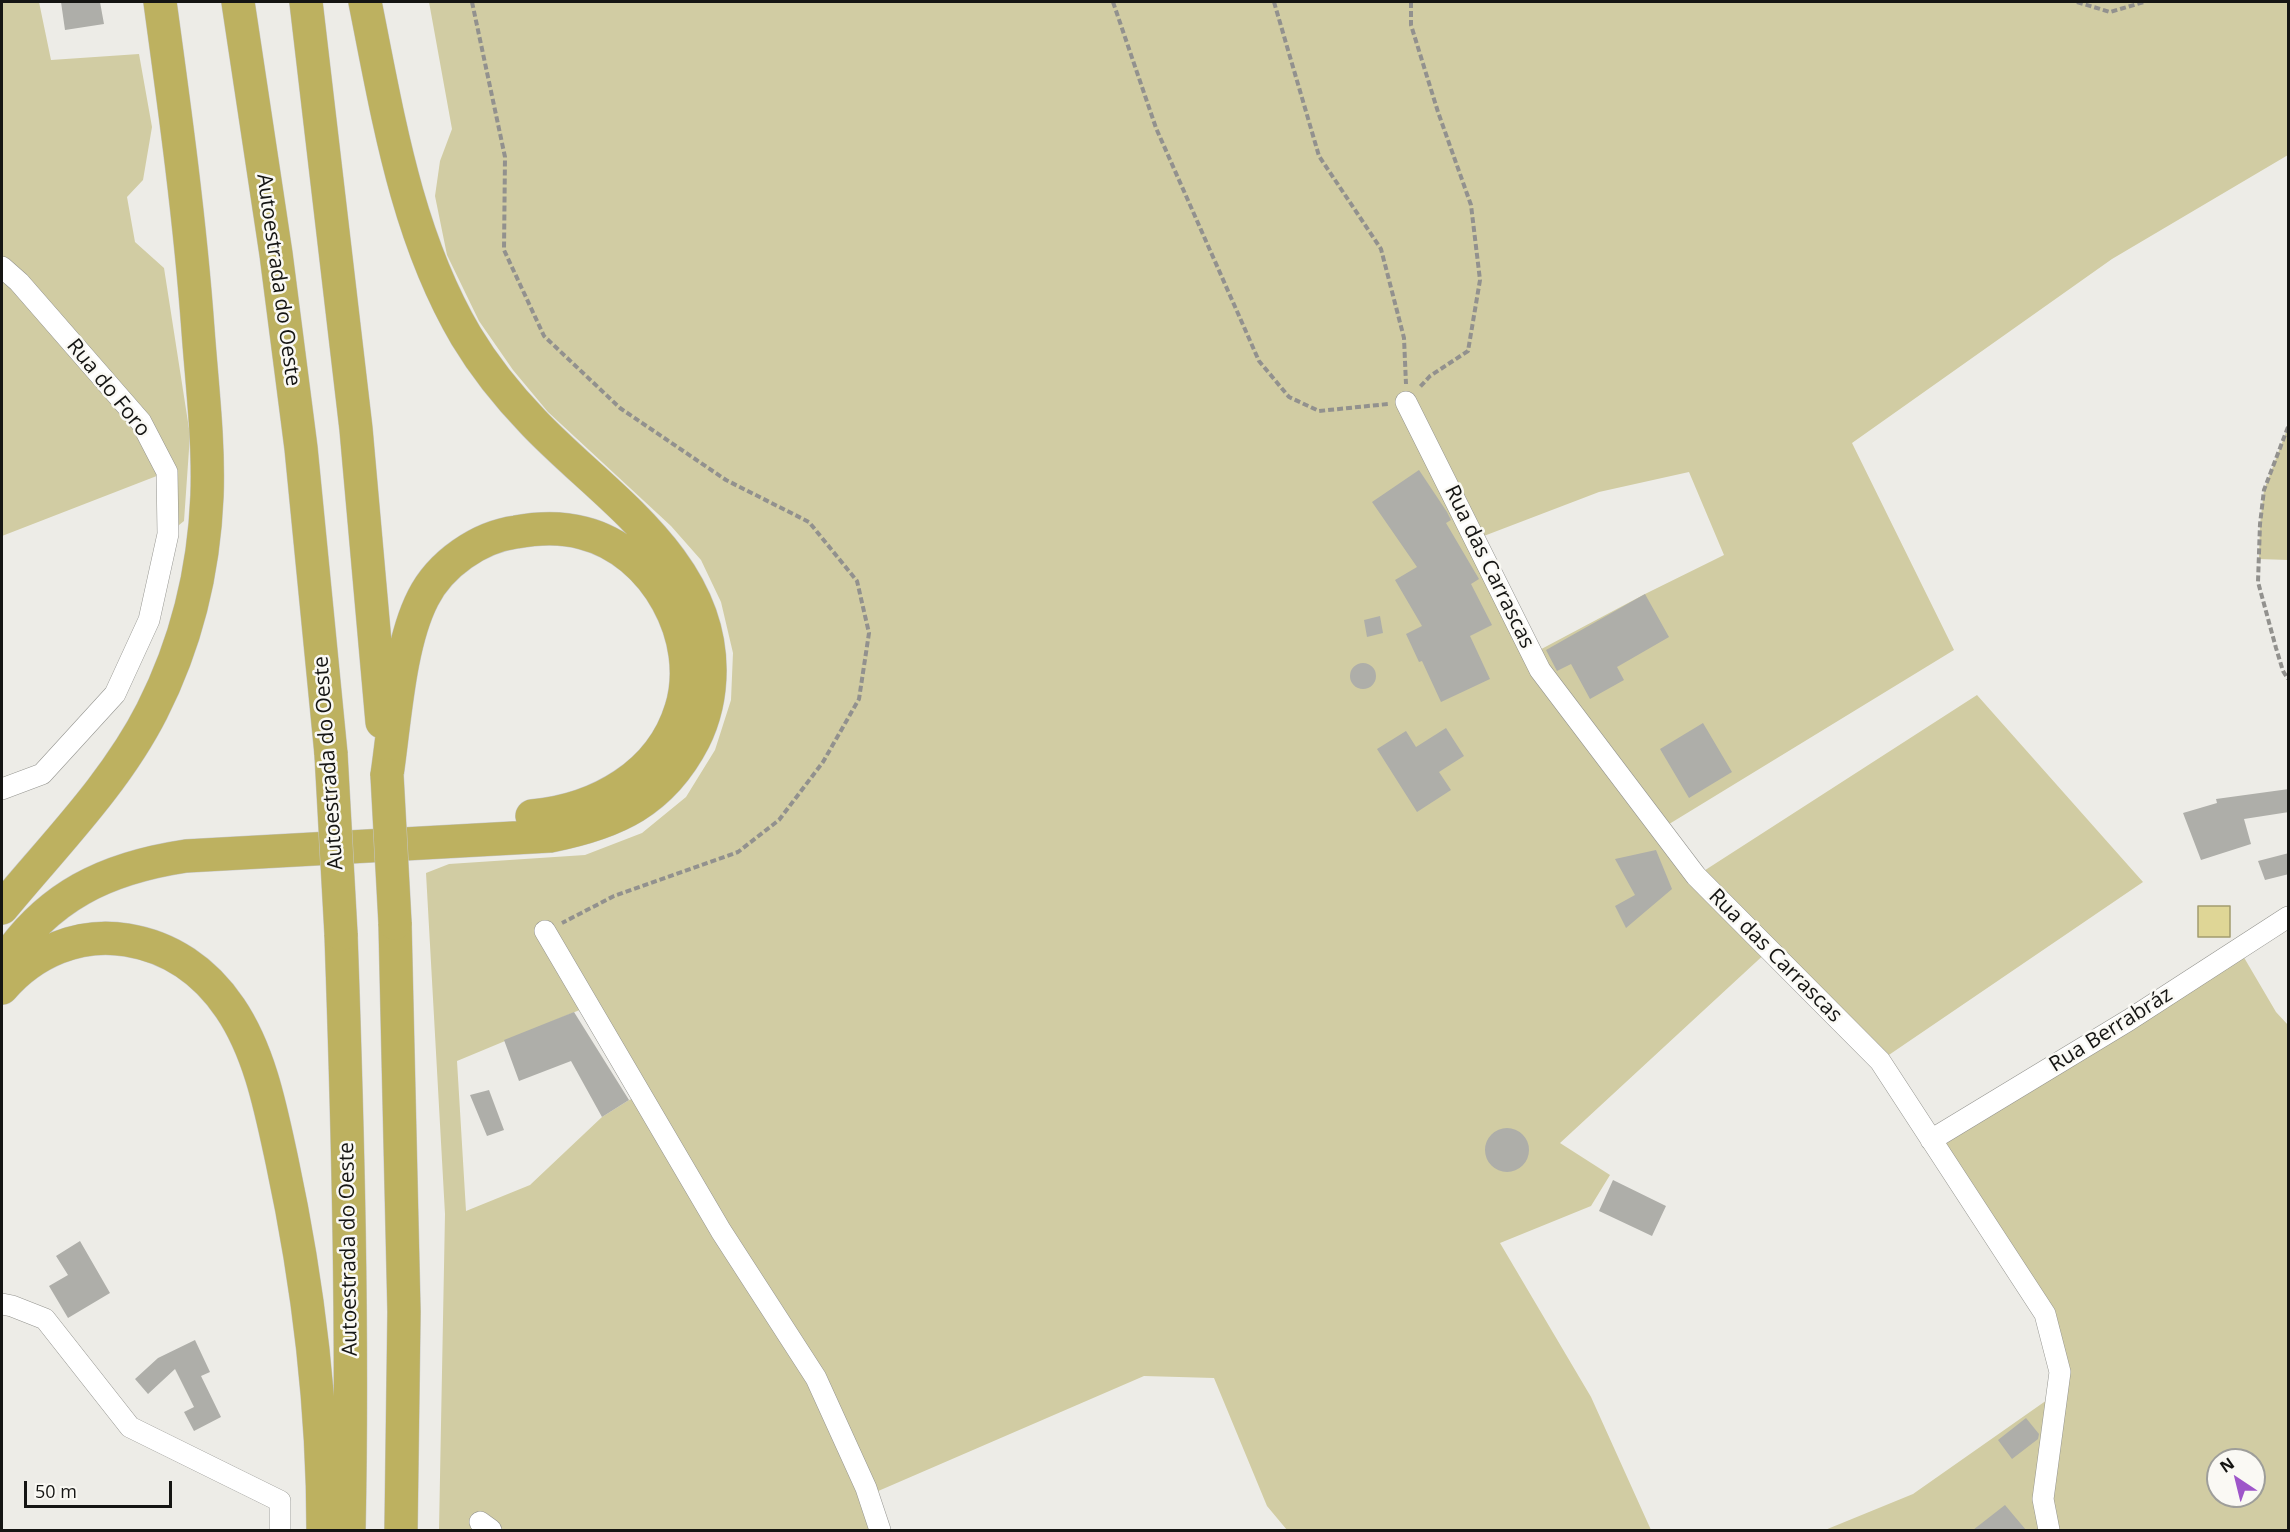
<!DOCTYPE html>
<meta charset="utf-8">
<style>
body{margin:0}
#map{position:relative;width:2290px;height:1532px;overflow:hidden;background:#edece7;font-family:"Open Sans",sans-serif}
canvas{display:block}
.frame{position:absolute;inset:0;border:3px solid #151513;pointer-events:none}
.north{position:absolute;left:2206px;top:1448px;width:60px;height:60px;box-sizing:border-box;background:#faf9f4;border:2px solid #9e9e9a;border-radius:50%;rotate:325deg;font-size:16px;font-weight:700;line-height:24px;text-align:center;color:#151513}
.north::after{content:'';display:block;margin:auto;width:21px;height:27px;background:#9e56c9;clip-path:polygon(50% 0,100% 100%,50% 72%,0 100%)}
.scale{position:absolute;left:24px;top:1481px;width:148px;height:27px;box-sizing:border-box;border:3px solid #151513;border-top:0;padding-left:8px;font-size:18px;line-height:21px;white-space:nowrap;color:#151513;-webkit-text-stroke:4px #faf9f4;paint-order:stroke}
</style>
<div id="map">
<canvas width="2290" height="1532"></canvas>
<div class="frame"></div>
<div class="north">N</div>
<div class="scale">50 m</div>
</div>
<script>
const context = document.querySelector('canvas').getContext('2d');
context.lineJoin = 'round';
function paint(path, color) { context.fillStyle = color; context.fill(path, 'evenodd'); }
function strokePath(path, color, width, dash) { context.strokeStyle = color; context.lineWidth = width; context.lineCap = dash ? 'butt' : 'round'; context.setLineDash(dash || []); context.stroke(path); }
function write(font, color, halo, rows, align = 'center') {
  context.font = font + ' "Open Sans",sans-serif'; context.lineWidth = 5; context.setLineDash([]); context.textBaseline = 'middle'; context.strokeStyle = halo; context.fillStyle = color; for (const [text, x, y, turn = 0] of rows) {
    context.save(); context.translate(x, y); context.rotate((+turn || 0) * Math.PI / 180); context.textAlign = isNaN(turn) ? turn : align; if (halo) context.strokeText(text, 0, 0); context.fillText(text, 0, 0); context.restore();
  }
}
paint(new Path2D(`
 M2,2H39L51,60L139,54L152,127L143,180L127,197L135,242L164,268L190,435L184,521L168,534L167,472L2,536Z
 M429,2H2288V155L2112,259L1852,443L1954,650L1661,829L1696,876L1977,695L2143,882L1880,1061L1769,950L1560,1143L1610,1175L1591,1206L1500,1243L1591,1397L1651,1530H1287L1267,1506L1214,1378L1144,1376L869,1495L880,1530H439L445,1214L426,873L449,864L585,855L642,833L686,797L715,750L731,700L733,653L721,602L701,560L671,526L548,412L513,370L479,321L447,255L435,196L440,161L452,129ZM1689,472L1724,555L1645,594L1532,654L1476,539L1599,492ZM582,1009L642,1096L629,1100L602,1117L530,1185L466,1211L457,1061Z
 M2288,427V560L2259,559L2260,524L2264,490Z
 M2239,949L2276,1012L2288,1025V1530H1825L1913,1494L2057,1393L2045,1314L1931,1140ZM2218,1460H2254V1496H2218Z`), '#d1cca3');
const water = new Path2D(`
 M2198,906H2230V937H2198Z`);
paint(water, '#dfd696');
strokePath(water, '#a29c6f', 1.5);
paint(new Path2D(`
 M61,2H100L104,24L65,30Z
 M1419,470L1447,512L1451,520L1446,523L1479,579L1471,584L1492,625L1470,636L1490,679L1441,702L1422,661L1419,662L1406,634L1422,626L1395,580L1417,567L1372,502Z
 M1645,594L1669,637L1617,667L1624,680L1590,699L1571,664L1557,671L1546,650Z
 M1380,616L1383,633L1367,637L1364,620Z
 M1350 676a13 13 0 1 1 26 0a13 13 0 1 1-26 0Z
 M1703,723L1732,772L1689,798L1660,749Z
 M1446,728L1464,756L1439,772L1451,790L1417,812L1377,749L1406,731L1416,747Z
 M2289,789V812L2244,819L2251,844L2201,860L2183,813L2217,803L2216,799Z
 M1656,850L1672,889L1626,928L1615,906L1635,895L1615,859Z
 M2289,853V874L2265,880L2258,861Z
 M574,1012L629,1100L602,1117L571,1061L519,1081L504,1040Z
 M489,1090L504,1130L487,1136L470,1095Z
 M1485 1150a22 22 0 1 1 44 0a22 22 0 1 1-44 0Z
 M1613,1180L1666,1206L1652,1236L1599,1211Z
 M80,1241L110,1293L68,1318L49,1286L68,1275L56,1256Z
 M195,1340L210,1372L201,1376L221,1417L194,1431L184,1412L194,1407L175,1369L148,1394L135,1379L158,1358Z
 M2026,1418L2039,1434L2038,1439L2012,1459L1998,1440Z
 M2005,1505L2026,1530H1973Z`), '#aeaea9');
const street = new Path2D(`
 M2,267L19,282L141,422L167,472L168,534L149,620L115,694L42,774L2,789
 M1406,402L1540,670L1696,876L1880,1061L2045,1314L2060,1372L2043,1499L2049,1530
 M545,931L721,1231L816,1378L866,1488L880,1530
 M1931,1140L2129,1020L2288,917
 M2,1304L12,1306L45,1319L130,1427L280,1501V1530
 M480,1522L491,1530`);
const highway = new Path2D(`
 M238,2L276,254L301,448L331,754
 M306,2L356,429L382,722
 M387,775C395,721 399,645 423,598C440,564 479,537 516,532C538,528 561,527 583,533C655,551 703,639 681,709C661,775 597,810 532,816
 M2,908C54,845 115,784 152,711C186,644 204,570 207,496C209,441 202,385 198,330C190,220 175,111 160,2
 M395,923L404,1312L401,1530
 M341,934C348,1133 353,1332 349,1530
 M2,965C47,896 106,868 186,856L550,836C616,823 662,802 694,740C705,718 710,694 710,670C710,559 601,494 533,422C508,396 484,366 466,336C406,234 388,116 365,2
 M2,988C33,952 79,932 127,940C170,947 205,971 230,1008C260,1052 271,1110 282,1161C308,1282 323,1407 323,1530`);
strokePath(street, '#94948f', 22);
strokePath(highway, '#c7c7c6', 34);
strokePath(new Path2D(`
 M472,2L505,157L504,250L544,336L620,408L726,480L809,522L857,581L869,633L859,699L823,762L779,820L738,852L614,896L562,923
 M1113,2L1156,128L1259,361L1289,397L1319,411L1388,404
 M1274,2L1319,156L1381,249L1404,338L1406,384
 M1411,2V25L1438,112L1471,205L1480,280L1468,351L1430,376L1419,388
 M2077,2L2110,12L2144,2
 M2288,427L2264,490L2260,524L2258,582L2276,648L2283,671L2288,679`), '#92918e', 4, [6, 3]);
strokePath(street, '#fff', 21);
strokePath(highway, '#bdb160', 33);
const highwayBridge = new Path2D(`
 M331,754L341,934
 M387,775L395,923`);
strokePath(highwayBridge, '#c7c7c6', 34, []);
strokePath(highwayBridge, '#bdb160', 33);
write('21px', '#151513', '#faf9f4', [
 ["Autoestrada do Oeste",278,280,82],
 ["Rua do Foro",108,388,51],
 ["Rua das Carrascas",1489,567,64],
 ["Autoestrada do Oeste",329,763,-94],
 ["Rua das Carrascas",1775,956,45],
 ["Rua Berrabráz",2111,1030,-32],
 ["Autoestrada do Oeste",349,1249,-91]
]);
</script>
